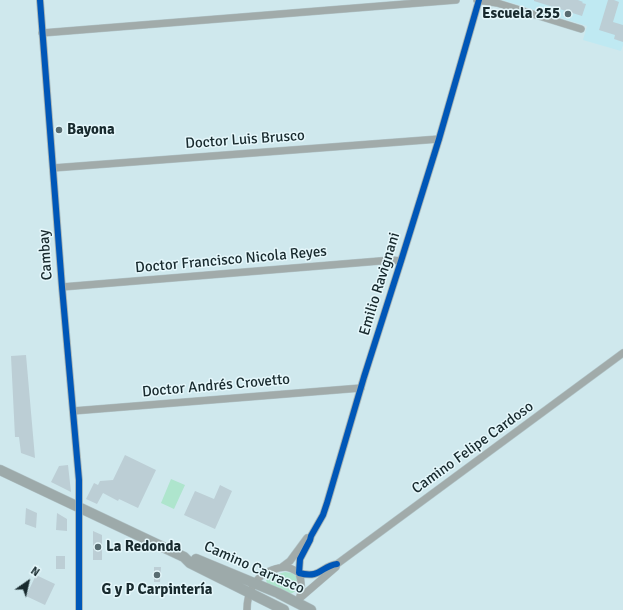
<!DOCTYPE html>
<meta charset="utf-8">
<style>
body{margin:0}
#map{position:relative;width:623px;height:610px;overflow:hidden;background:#cfe8ed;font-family:Signika,sans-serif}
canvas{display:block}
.north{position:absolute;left:8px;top:562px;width:40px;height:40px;-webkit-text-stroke:3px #e5f7fb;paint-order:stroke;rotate:34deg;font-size:11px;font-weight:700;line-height:16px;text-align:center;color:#182a2e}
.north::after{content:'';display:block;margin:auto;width:14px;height:18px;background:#182a2e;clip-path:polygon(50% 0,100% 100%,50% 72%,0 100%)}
</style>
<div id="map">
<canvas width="623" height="610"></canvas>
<div class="north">N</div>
</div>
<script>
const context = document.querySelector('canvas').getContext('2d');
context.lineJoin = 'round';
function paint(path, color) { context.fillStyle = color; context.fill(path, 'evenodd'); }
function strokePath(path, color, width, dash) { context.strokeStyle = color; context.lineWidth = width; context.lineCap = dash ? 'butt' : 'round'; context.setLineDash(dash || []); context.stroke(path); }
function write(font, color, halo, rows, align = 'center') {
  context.font = font + ' Signika,sans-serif'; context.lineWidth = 3; context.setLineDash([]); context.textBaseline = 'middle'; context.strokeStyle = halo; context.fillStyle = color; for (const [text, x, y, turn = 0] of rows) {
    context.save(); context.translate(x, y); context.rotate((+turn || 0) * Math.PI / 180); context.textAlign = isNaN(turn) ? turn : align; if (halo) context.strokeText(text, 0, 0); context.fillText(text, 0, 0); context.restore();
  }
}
paint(new Path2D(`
 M502,0H623V45L621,51L583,40L587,26Z`), '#bfe9f2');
paint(new Path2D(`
 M171,479L185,485L174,509L161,503Z
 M285,572L292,573L298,578C298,586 299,591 290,594L267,583L266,580L271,576Z`), '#aee5cd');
paint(new Path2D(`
 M534,0H578L583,2L582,3L586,4L582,16L534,1Z
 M608,0H614L619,2L613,22L623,25V42L614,39L615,35L599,30Z
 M26,355L35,458L21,453L19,437H15L11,356Z
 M125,455L156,470L138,508L119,499L118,501L103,493L97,504L86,499L94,483L98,485L100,481L113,480Z
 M68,465L71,492L51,482L59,466Z
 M220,485L232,491L215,529L184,515L195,491L214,499Z
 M26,508L37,513L36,528L25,524Z
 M57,513L67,519V531L56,530Z
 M93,531L102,535V560H93Z
 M56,556H65V569H56Z
 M154,567H161L160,582H154Z
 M36,575L55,584L45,605L26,596Z`), '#bcced5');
const street = new Path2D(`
 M40,0L62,287L79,480V610
 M477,0L497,3L581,29
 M42,33L456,0
 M53,168L439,139
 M62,287L392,260L401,261
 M73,411L361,388
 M337,564C321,566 321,579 299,573L300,559L310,540L311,536L323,515L327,503L364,377L401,261L439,139L479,0
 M282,567L290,561L307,538
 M300,598L336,567L337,564L623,353
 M247,610C247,592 255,576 272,570C284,566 289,566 299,573C302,582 302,591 299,600`);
const secondary = new Path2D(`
 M0,470L184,557L190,563L284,610
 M196,559L278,593L311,610`);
strokePath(street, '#b1c4c8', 8);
strokePath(secondary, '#b1c4c8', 11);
strokePath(street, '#a1abaa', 7);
strokePath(secondary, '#9daaaa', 10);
strokePath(new Path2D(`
 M40,0L62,287L79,480V610
 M337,564C321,566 321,579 299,573L300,559L310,540L311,536L323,515L327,503L364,377L401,261L439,139L479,0`), '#0057b8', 6);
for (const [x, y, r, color] of [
 [568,14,4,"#586c71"],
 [59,130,4,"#586c71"],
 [98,547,4,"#586c71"],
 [157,575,4,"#586c71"]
]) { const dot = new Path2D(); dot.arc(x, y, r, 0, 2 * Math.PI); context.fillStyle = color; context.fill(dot); strokePath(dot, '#e5f7fb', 1.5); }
write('bold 15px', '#182a2e', '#e5f7fb', [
 ["Escuela 255",560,14,"right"],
 ["Bayona",67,130],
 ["La Redonda",106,547],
 ["G y P Carpintería",157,590,"center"]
], 'left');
write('15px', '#182a2e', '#e5f7fb', [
 ["Doctor Luis Brusco",245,140,-4],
 ["Cambay",46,255,-94],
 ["Doctor Francisco Nicola Reyes",231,260,-5],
 ["Emilio Ravignani",380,284,-73],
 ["Doctor Andrés Crovetto",216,386,-5],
 ["Camino Felipe Cardoso",473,448,-36],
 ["Camino Carrasco",254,568,24]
]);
</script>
